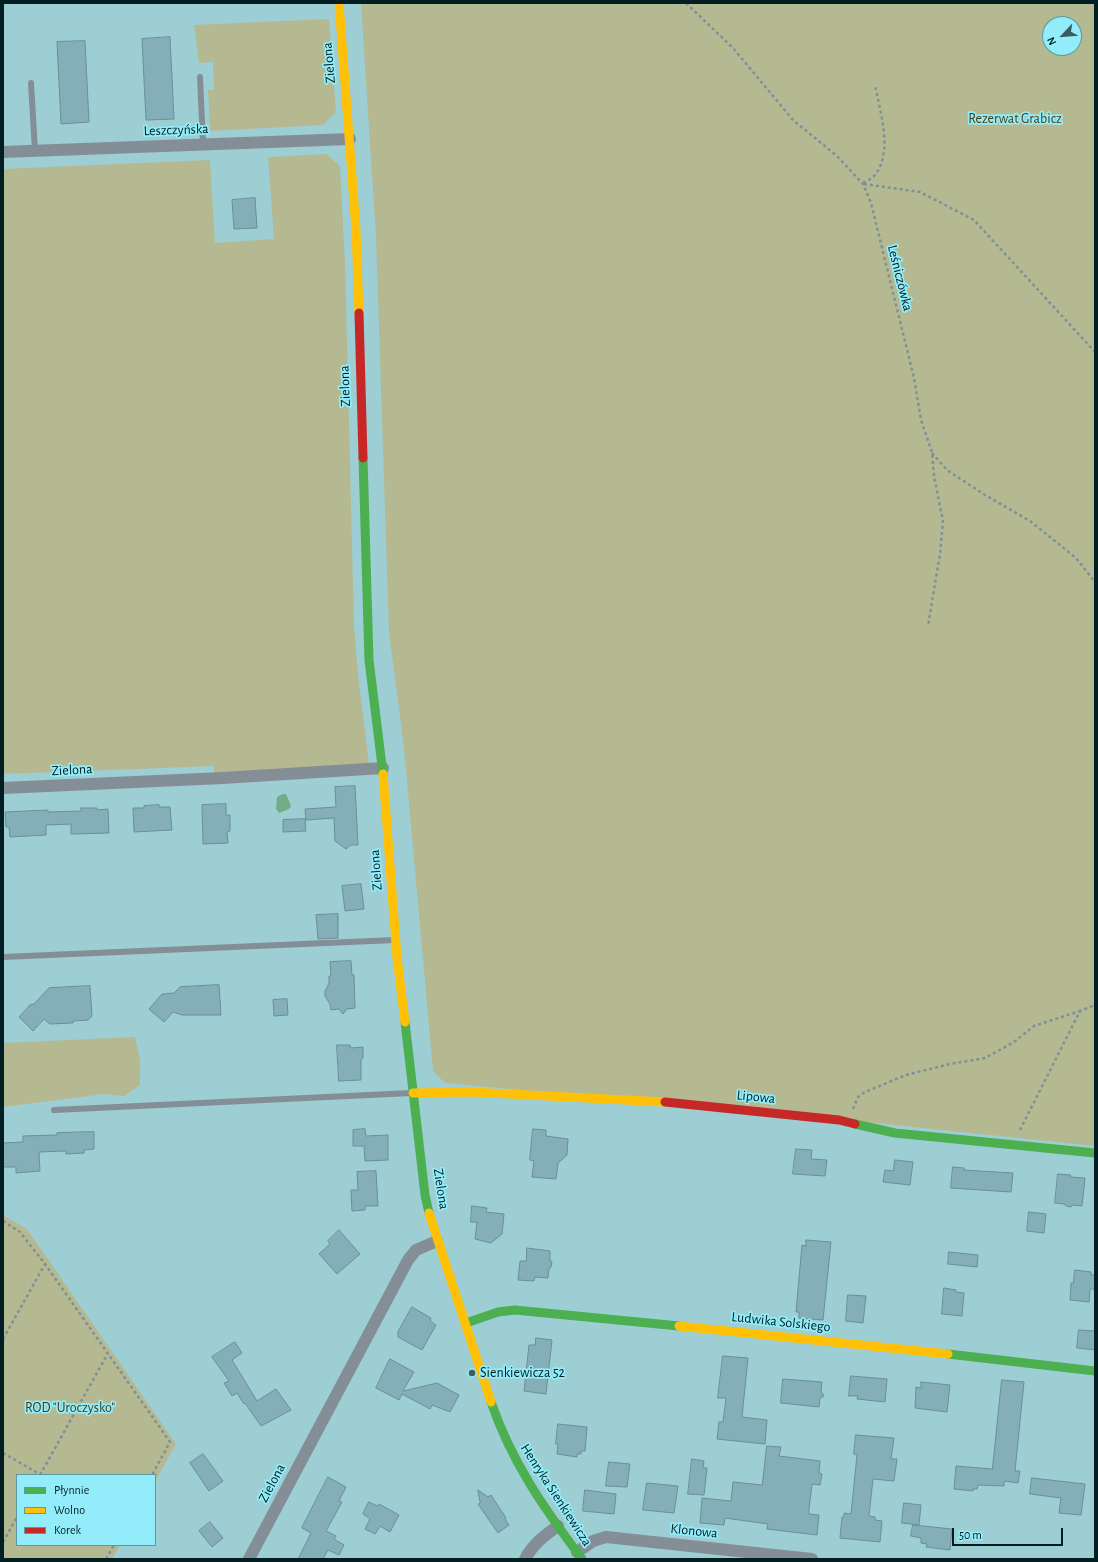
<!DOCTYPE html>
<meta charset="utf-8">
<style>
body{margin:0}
#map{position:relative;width:1098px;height:1562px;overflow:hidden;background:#9cced4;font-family:"Alegreya Sans",sans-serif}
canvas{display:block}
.frame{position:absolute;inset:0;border:4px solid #021e22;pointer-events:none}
.legend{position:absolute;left:16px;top:1474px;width:140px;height:72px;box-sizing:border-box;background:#92ecf9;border:1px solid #589aa3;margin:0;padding:5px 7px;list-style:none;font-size:12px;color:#021e22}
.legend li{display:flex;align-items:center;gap:8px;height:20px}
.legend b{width:20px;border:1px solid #589aa3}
.north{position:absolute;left:1042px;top:16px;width:40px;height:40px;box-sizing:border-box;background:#92ecf9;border:1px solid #589aa3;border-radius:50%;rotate:244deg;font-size:11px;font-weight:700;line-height:16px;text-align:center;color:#021e22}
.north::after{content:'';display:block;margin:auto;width:14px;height:18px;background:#385c60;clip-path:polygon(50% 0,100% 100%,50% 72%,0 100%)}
.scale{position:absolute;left:952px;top:1528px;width:111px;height:18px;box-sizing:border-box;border:2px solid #021e22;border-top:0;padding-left:5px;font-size:12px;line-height:14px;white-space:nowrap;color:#021e22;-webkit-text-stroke:3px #92ecf9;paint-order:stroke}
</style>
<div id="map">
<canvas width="1098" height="1562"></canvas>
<div class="frame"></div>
<ul class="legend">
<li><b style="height:5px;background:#4caf50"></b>Płynnie</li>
<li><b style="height:5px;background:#ffc107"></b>Wolno</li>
<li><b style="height:5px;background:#c62828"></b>Korek</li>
</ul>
<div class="north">N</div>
<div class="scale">50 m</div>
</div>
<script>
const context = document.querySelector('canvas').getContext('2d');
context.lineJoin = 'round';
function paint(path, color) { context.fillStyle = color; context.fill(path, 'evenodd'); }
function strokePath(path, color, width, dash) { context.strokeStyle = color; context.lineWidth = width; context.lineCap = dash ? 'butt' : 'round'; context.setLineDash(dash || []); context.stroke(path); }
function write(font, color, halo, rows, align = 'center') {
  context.font = font + ' "Alegreya Sans",sans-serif'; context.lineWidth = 3.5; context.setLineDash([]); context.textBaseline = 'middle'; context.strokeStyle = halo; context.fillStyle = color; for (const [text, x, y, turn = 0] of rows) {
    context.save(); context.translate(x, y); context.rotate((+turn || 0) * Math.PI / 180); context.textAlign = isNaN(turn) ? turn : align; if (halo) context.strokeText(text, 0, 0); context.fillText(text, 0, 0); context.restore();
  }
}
paint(new Path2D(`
 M361,3H1095V1146L875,1123L445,1083L433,1071L404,748L389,632L376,238ZM1050,24H1074V48H1050Z
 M329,19L336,112L323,125L210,131L208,90H214L213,62L199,63L194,25Z
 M326,154L340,166L345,263L354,625L358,674L369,765L214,773V766L3,774V169L210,160L215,243L274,239L268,157Z
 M135,1037L140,1060V1085L124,1096L104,1094L3,1107V1043Z
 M3,1215L27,1229L176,1444L155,1482V1475H17V1545H120L112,1559H3Z`), '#b5b991');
paint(new Path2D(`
 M283,794H286L291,806L289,809L279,813L276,809L277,797Z`), '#70ad86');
const building = new Path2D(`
 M170,37L174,119L146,120L142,39Z
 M85,41L89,122L61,124L57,42Z
 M255,198L257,228L234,229L232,200Z
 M355,786L358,845H351L346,849L335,841L334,818L306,820L305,809L336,807L335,787Z
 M226,804V815H230V831L227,832L228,843L203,844L202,805Z
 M159,805V807H170L172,830L134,832L133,808H144V806Z
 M81,808H97V810L108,809L109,833L71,834V824L46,825V835L10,837L9,827H6L5,812L48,810V812L81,811Z
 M305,819L306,831L283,832V820Z
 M361,884L364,909L345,911L342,886Z
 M338,914V938L318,939L316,915Z
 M351,961L352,975H354L355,1008L347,1009L343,1014L339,1009L331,1010L330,1004L325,996V991L329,983V976H331L330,962Z
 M219,985L221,1015H182L173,1012L164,1022L149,1009L162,994L174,993L180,987Z
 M90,986L92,1016L88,1020L73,1021V1023L50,1024L44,1019L33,1031L19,1017L30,1005L34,1004L49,988Z
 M287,999L288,1015L274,1016L273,1000Z
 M337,1045H350L351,1048L363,1047V1058L361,1059V1080L339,1081Z
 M365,1129L366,1136L388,1135V1160L365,1161L364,1146H353V1130Z
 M533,1129L546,1130V1136L568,1139L567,1155L558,1163L556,1179L532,1177L534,1161L530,1160Z
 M94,1132V1149L84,1150V1153L66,1154V1151L39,1152L40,1171L16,1173V1167H3V1143L23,1142V1136L57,1135V1133Z
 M796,1149L812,1150L811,1159L827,1160L825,1176L793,1174Z
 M895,1160L913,1162L910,1185L883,1182L885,1170L893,1171Z
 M953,1167L964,1168V1170L1013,1173L1011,1192L951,1188Z
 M376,1171L378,1206H365V1210L352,1211L351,1190H358L357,1172Z
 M1058,1174L1071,1175L1070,1177L1085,1178L1082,1206L1073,1205L1071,1207L1066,1206L1064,1204L1055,1203Z
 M472,1206L487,1208L486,1212L504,1214L502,1234L491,1243L475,1239L477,1222H471Z
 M1029,1212L1046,1214L1044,1233L1027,1231Z
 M339,1230L360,1254L337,1274L319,1254L330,1244L328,1241Z
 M806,1240L831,1242L823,1320L799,1318V1312H796L802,1245L806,1246Z
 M527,1248L550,1251V1260L552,1262L551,1267L549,1269L548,1278L535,1277L534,1281L518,1280L520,1261H526Z
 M949,1252L978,1255L977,1267L948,1264Z
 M1075,1270L1091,1272V1275H1095V1289H1090L1089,1302L1070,1300L1071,1283H1073Z
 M944,1288L956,1290V1292L964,1293L962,1316L942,1314Z
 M848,1295L866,1296L863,1323L846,1321Z
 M412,1307L431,1318L430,1321L436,1325L422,1350L398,1337V1332Z
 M1079,1330L1095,1331V1350L1077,1348Z
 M536,1338L552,1340L546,1394L524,1391L529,1345H535Z
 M235,1342L242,1353L232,1360L257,1401L276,1389L291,1410L261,1426L245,1403L244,1404L237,1393L232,1396L224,1383L229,1381L212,1357Z
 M723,1356L748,1358L742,1417L767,1420L765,1444L717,1439L719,1422H723L726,1398H718Z
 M390,1359L414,1372L403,1391L437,1383L459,1395L450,1412L432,1405L430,1409L402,1394L399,1400L376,1388Z
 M851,1376L887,1379L885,1402L857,1399L858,1396H849Z
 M783,1379L822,1382L821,1391L824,1396L820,1398L819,1407L781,1403Z
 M1002,1380L1024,1382L1015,1471H1020L1018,1483L1004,1481V1486L978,1485L977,1489H973V1491L954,1489L956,1466L992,1469Z
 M921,1382L950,1385L947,1412L915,1408L916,1387L921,1388Z
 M558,1424L587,1427L585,1451H581V1454H577V1457L557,1454L558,1444H556Z
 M856,1435L894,1438L891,1459H897L894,1481L873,1479L869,1516L875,1517V1520L882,1521L880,1542L840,1538L842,1517H844V1513L851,1514L857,1455L854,1454Z
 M767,1446L781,1447L779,1456L820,1461L819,1473L822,1474L820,1485L812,1484L809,1509V1514L819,1515L817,1535L767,1529L768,1524L725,1518L724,1525L700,1523L702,1498L731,1501L733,1482L762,1485Z
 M203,1454L223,1481L209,1491L190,1463Z
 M692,1459L704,1461L703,1468H707L704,1495L688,1494Z
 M609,1462L630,1464L627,1487L606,1486Z
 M328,1477L346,1487L339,1501L342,1502L326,1531L336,1536L334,1539L344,1545L339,1555L328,1550L323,1559H298L311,1533L302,1528Z
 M1032,1478L1085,1484L1081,1515L1059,1513L1061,1498L1030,1494Z
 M647,1483L678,1486L674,1513L643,1510Z
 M478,1490L488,1497L491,1495L506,1518L505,1519L509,1525L498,1533L478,1504L480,1503Z
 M585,1490L616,1494L614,1514L583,1511Z
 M369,1502L377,1506L379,1504L399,1515L390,1532L380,1526L375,1534L365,1529L370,1519L363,1514Z
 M904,1503L921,1505L919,1525L902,1523Z
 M210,1522L223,1538L212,1547L199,1531Z
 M913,1525L952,1529L950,1550L926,1547L927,1544L921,1543V1538L911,1536Z`);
paint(building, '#84afb9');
strokePath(building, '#698f98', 1);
strokePath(new Path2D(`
 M686,3L733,48L793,120L837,156L863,184L871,203L914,378L921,420L932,452L934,476L943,521L940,554L928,626
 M863,183C867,181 871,179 874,176C894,153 880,112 875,85
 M864,184L920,192L974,220L1095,352
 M932,453L947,470L985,495L1030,521L1076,558L1095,582
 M853,1109L858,1097L865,1092L906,1075L950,1064L985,1058L1014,1042L1034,1026L1080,1011
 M1020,1130L1080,1011L1095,1005
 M3,1221L20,1232L45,1264L170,1442L152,1475
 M3,1339L45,1264
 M3,1453L41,1475
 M40,1475L108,1353
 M3,1542L17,1517
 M106,1559L114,1545`), '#7d9298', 2.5, [3, 3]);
strokePath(new Path2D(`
 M200,77L203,144
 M31,83L35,151
 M3,957L395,940
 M54,1110L411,1093`), '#838e97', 6);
strokePath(new Path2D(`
 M3,152L350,139
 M3,788L223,778L383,768
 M577,1552L593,1541L606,1537L812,1559
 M249,1559L408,1260L416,1250L437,1241
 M525,1559C533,1544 545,1535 558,1526`), '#838e97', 12);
strokePath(new Path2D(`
 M363,458L369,660L383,774
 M405,1022L425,1195L429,1213
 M855,1124L895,1133L1095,1153
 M466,1323L498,1312L515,1310L679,1326
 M948,1354L1095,1371
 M491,1402C512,1463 544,1508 582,1559`), '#4caf50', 9);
strokePath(new Path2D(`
 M339,3L356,230L359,313
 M383,774L397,957L405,1022
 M413,1093L471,1092L665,1102
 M429,1213L491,1402
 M679,1326L948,1354`), '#ffc107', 9);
strokePath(new Path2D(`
 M359,313L363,458
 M665,1102L839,1120L855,1124`), '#c62828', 9);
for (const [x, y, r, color] of [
 [472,1373,4,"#385c60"]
]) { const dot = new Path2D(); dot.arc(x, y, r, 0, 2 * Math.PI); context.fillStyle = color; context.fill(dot); strokePath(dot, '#92ecf9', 1.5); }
write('14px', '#021e22', '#92ecf9', [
 ["Zielona",329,63,-95],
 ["Leszczyńska",176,130,-2],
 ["Leśniczówka",900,278,76],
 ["Zielona",345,386,-92],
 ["Zielona",72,770,-3],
 ["Zielona",376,870,-94],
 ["Lipowa",756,1097,6],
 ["Zielona",441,1189,81],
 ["Ludwika Solskiego",781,1322,6],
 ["Zielona",272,1483,-62],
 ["Henryka Sienkiewicza",556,1495,57],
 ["Klonowa",694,1531,6]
]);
write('14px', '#483a16', '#92ecf9', [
 ["Rezerwat Grabicz",1015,119],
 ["ROD \"Uroczysko\"",70,1408]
]);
write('14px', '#021e22', '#92ecf9', [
 ["Sienkiewicza 52",480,1373]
], 'left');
</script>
